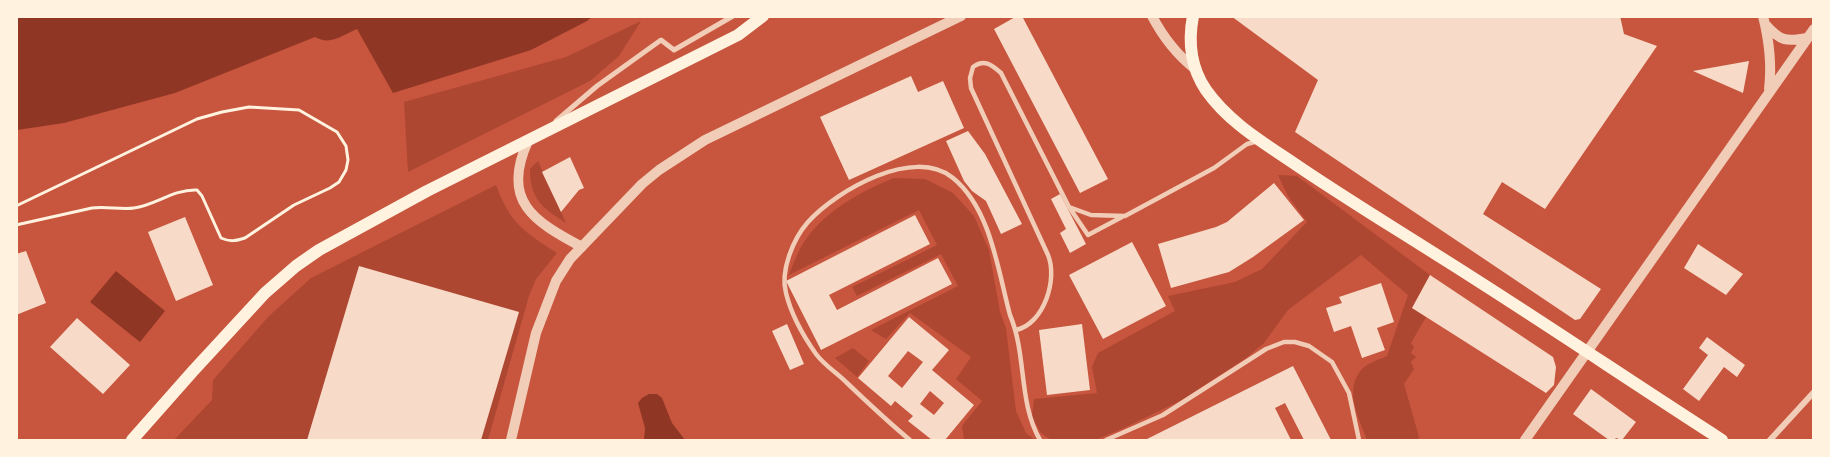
<!DOCTYPE html>
<style>
body{margin:0}
#map{position:relative;width:1830px;height:457px;overflow:hidden;background:#c8553d;font-family:Karla,sans-serif}
canvas{display:block}
.frame{position:absolute;inset:0;border:18px solid #fff3e0;pointer-events:none}
</style>
<div id="map">
<canvas width="1830" height="457"></canvas>
<div class="frame"></div>
</div>
<script>
const context = document.querySelector('canvas').getContext('2d');
context.lineJoin = 'round';
function paint(path, color) { context.fillStyle = color; context.fill(path, 'evenodd'); }
function strokePath(path, color, width, dash) { context.strokeStyle = color; context.lineWidth = width; context.lineCap = dash ? 'butt' : 'round'; context.setLineDash(dash || []); context.stroke(path); }
paint(new Path2D(`
 M641,21L619,56L590,81L408,172L404,102L566,57Z
 M538,161L566,223C542,208 530,199 530,169Z
 M1278,175L1297,176L1430,275L1412,308L1426,317L1411,343L1414,347L1411,353L1416,357L1411,362L1414,369L1404,384L1419,437L1417,440H1367C1359,418 1343,390 1362,369C1368,363 1380,359 1387,356L1408,295L1361,255L1288,310L1264,343L1246,358L1182,400L1124,428L1095,440H1051L1041,433L1032,417L1034,399L1097,393L1092,367L1098,353L1175,311L1168,296L1235,282L1262,269L1307,222L1288,196Z
 M894,178L925,179L953,193L974,216L989,250L1000,312L1006,328L1016,411L1026,433L1035,440H964L962,426L982,401L956,379L971,357L910,313L886,339L871,330L958,286L941,254L857,296L852,287L937,245L919,210L789,275C792,266 796,257 800,249C819,214 859,192 894,178Z
 M496,185C510,223 524,232 557,253L536,279L529,296L488,440H174L212,400L213,380L268,317L311,278Z
 M853,348L869,361L857,377L835,358Z`), '#ae4732');
paint(new Path2D(`
 M16,17L17,16L592,17L587,21L531,50L393,93L357,29C342,35 331,46 315,37L175,93L64,123L17,130Z
 M116,271L165,311L140,342L90,302Z
 M649,394H657L662,398L672,423L685,440H644L645,428L638,403L642,398Z`), '#8f3625');
paint(new Path2D(`
 M1017,16H1022L1108,179L1080,193L994,29Z
 M1231,16H1620L1624,34L1657,46L1545,209L1502,182L1483,214L1601,289L1580,319L1575,320L1295,132L1318,80Z
 M1749,61L1743,93L1693,71Z
 M911,76L918,92L943,81L964,128L849,180L820,117Z
 M968,131L985,154L1022,224L1001,234L986,201L972,191L964,181L946,141Z
 M570,157L584,188L579,190L561,212L542,172Z
 M1274,183L1304,220L1253,257L1229,272L1171,288L1158,244L1216,227L1227,222Z
 M1060,194L1086,244L1070,253L1060,233L1066,229L1051,199Z
 M915,215L930,244L829,295L837,310L938,258L952,284L821,350L786,281Z
 M185,217L213,285L176,301L148,232Z
 M1132,242L1166,306L1103,339L1069,275Z
 M1698,244L1743,274L1726,295L1684,268Z
 M26,251L46,303L16,315V254Z
 M359,266L519,312L481,440H307Z
 M1430,275L1553,357L1556,367L1554,385L1546,393L1412,308Z
 M1381,283L1394,322L1377,328L1385,350L1362,358L1351,326L1334,332L1326,308L1342,303L1339,297Z
 M909,317L949,350L932,370L974,405L945,440H932L908,421L913,416L895,401L891,406L858,378ZM908,351L923,362L902,388L888,376ZM930,391L944,403L934,415L920,404Z
 M77,318L130,365L103,394L50,347Z
 M787,324L804,364L790,370L772,331Z
 M1082,324L1090,390L1047,395L1039,330Z
 M1707,337L1745,365L1737,377L1724,367L1699,401L1683,389L1708,355L1699,348Z
 M1293,366L1331,440H1304L1285,403L1275,408L1291,440H1145Z
 M1591,389L1636,422L1622,440L1616,438L1614,440H1609L1573,414Z`), '#f7dbc8');
strokePath(new Path2D(`
 M16,206L197,119L222,112L249,107L299,110L337,132L346,146L348,160L346,170L339,182L330,188L294,205L245,238C236,241 230,242 221,238L202,196L197,190C173,189 156,205 134,208C121,210 106,206 92,208L16,225`), '#fff3e0', 3);
strokePath(new Path2D(`
 M1069,207L1088,235L1122,217
 M1016,330C1044,324 1058,279 1048,255L971,88L970,78L973,67C984,59 991,64 1001,73L1069,207L1091,215L1125,216L1214,168L1247,144L1258,141
 M910,440C888,422 867,402 846,382C837,373 824,365 816,354C804,337 791,314 786,293C780,271 793,239 808,222C837,190 914,146 953,178C991,209 998,271 1010,315C1027,355 1018,402 1040,440
 M1106,440L1163,415L1266,349L1284,342H1295L1309,346L1332,362L1349,393L1359,440`), '#f1ccb7', 4.5);
strokePath(new Path2D(`
 M556,121L597,86L661,40L674,50L733,16`), '#f1ccb7', 5);
strokePath(new Path2D(`
 M1770,440L1814,392`), '#f1ccb7', 6);
strokePath(new Path2D(`
 M1152,16C1163,37 1176,54 1195,69
 M1763,16C1769,40 1772,65 1769,89
 M1765,24C1780,41 1786,42 1807,38
 M528,141C501,201 533,221 582,247
 M511,440L536,333L556,281L570,259L642,184L659,170L705,140L961,16
 M1525,440L1814,29`), '#f1ccb7', 10);
strokePath(new Path2D(`
 M1193,16C1188,42 1191,68 1206,90C1227,120 1259,140 1289,160C1337,193 1388,224 1437,255C1533,315 1627,379 1722,440
 M132,440L193,371L265,293L296,266L319,250L427,191L738,35L763,16`), '#fff3e0', 12);
</script>
